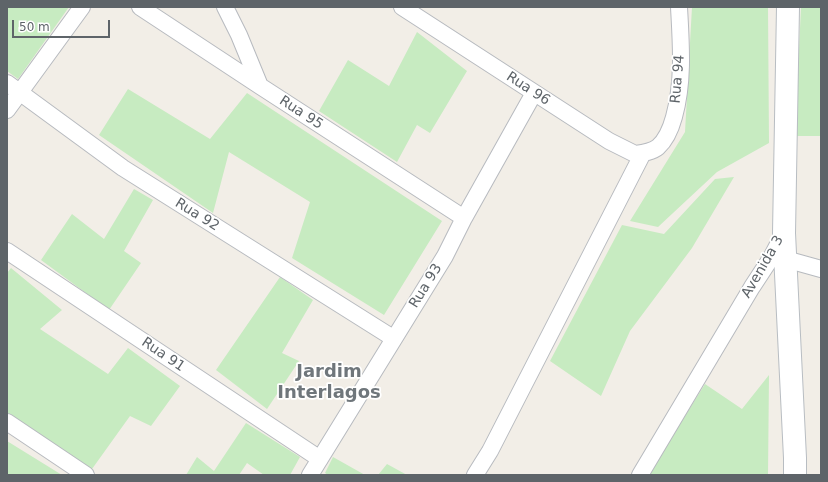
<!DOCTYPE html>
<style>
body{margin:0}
#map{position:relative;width:828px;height:482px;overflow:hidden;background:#f2eee7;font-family:"DejaVu Sans",sans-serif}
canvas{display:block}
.frame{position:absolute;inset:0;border:8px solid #5e6469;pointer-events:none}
.scale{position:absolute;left:12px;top:20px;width:98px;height:18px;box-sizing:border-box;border:2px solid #5e6469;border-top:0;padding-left:5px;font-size:12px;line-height:14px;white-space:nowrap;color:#5e6469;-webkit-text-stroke:3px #fff;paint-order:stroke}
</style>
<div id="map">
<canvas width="828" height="482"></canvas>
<div class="frame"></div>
<div class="scale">50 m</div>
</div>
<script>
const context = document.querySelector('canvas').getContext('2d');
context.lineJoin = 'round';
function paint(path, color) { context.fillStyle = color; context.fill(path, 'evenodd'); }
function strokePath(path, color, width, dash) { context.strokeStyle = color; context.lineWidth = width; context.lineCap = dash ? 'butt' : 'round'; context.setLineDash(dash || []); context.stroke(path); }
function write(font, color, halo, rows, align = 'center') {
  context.font = font + ' "DejaVu Sans",sans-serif'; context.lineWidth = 3.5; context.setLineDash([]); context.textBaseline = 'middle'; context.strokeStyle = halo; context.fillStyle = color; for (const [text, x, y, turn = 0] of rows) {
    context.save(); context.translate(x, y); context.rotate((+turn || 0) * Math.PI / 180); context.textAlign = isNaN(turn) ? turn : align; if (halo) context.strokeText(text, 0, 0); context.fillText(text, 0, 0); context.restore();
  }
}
paint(new Path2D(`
 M7,7H69L18,79L7,71Z
 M692,7H768L769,143L717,172L658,227L630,221L685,132Z
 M801,7H821V136H795Z
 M417,32L467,71L430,133L417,125L397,162L319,111L348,60L389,86Z
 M128,89L210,139L247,93L442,221L384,315L292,258L310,202L229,152L213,213L99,135Z
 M734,177L692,248L630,331L601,396L550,361L622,225L664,234L715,179Z
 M134,189L153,200L124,251L141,263L109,310L41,260L72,214L104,239Z
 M11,268L62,310L40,329L108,374L128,348L180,386L151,426L130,416L92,469L7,413V273Z
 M280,277L313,300L282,353L299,361L267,409L216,370Z
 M769,375L768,475H648L705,384L742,409Z
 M246,423L300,457L290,475H264L247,463L239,475H186L197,457L214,471Z
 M7,441L62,475H7Z
 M333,457L365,475H328L325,473Z
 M387,464L407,475H378Z`), '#c7ebc1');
const minor = new Path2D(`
 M140,7L260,86L464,218
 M225,7L239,35L260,86
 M402,7L609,141L635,154C643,153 652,152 658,147C667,139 671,128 674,117C684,81 681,44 679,7
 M7,83L123,168L393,338
 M7,110L82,7
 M7,251L320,459
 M785,259L821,269
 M7,422L86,475
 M310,475L445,256L464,218L534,93
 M475,475L490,451L643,153
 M640,475L752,287L771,258L784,233`);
const secondary = new Path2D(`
 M788,7L784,233L795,458V475`);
strokePath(minor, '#b7babf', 18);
strokePath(secondary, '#b8bdc2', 24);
strokePath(minor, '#fff', 16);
strokePath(secondary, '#fff', 22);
write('14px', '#5e6469', '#fff', [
 ["Rua 94",678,79,-85],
 ["Rua 96",528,89,33],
 ["Rua 95",301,113,33],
 ["Rua 92",197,215,32],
 ["Avenida 3",763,267,-60],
 ["Rua 93",426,286,-58],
 ["Rua 91",163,355,34]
]);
write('bold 18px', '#6f767b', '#fff', [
 ["Jardim",329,372],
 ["Interlagos",329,393]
]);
</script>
